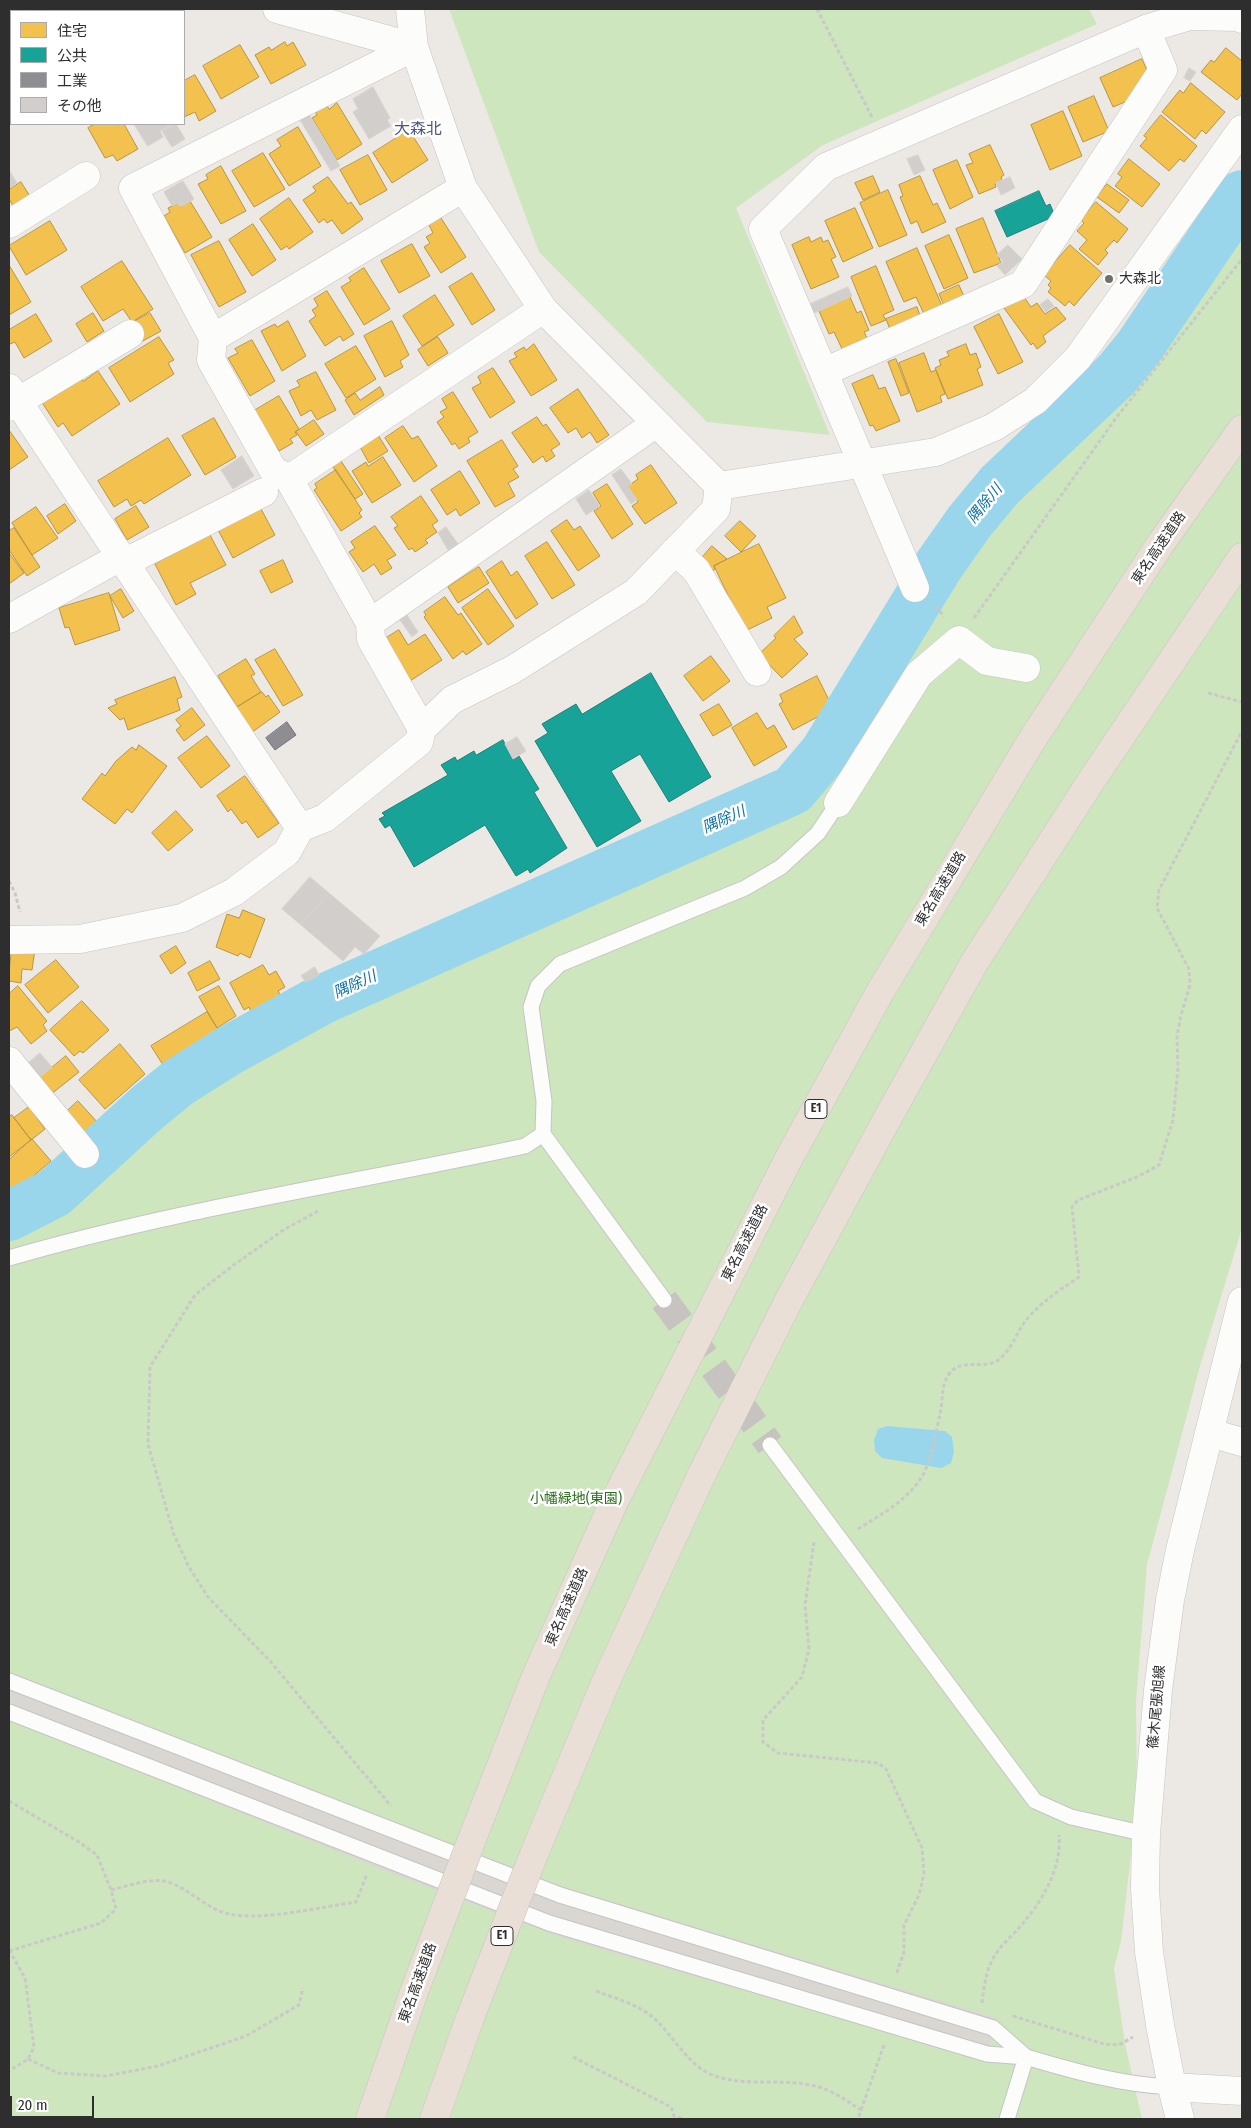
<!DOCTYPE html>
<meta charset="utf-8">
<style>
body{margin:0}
#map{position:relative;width:1251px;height:2128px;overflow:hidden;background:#ece8e4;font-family:"Fira Sans Condensed","Noto Sans JP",sans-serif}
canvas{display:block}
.frame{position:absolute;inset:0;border:10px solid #2e2e2e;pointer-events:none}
.legend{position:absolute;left:10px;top:10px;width:175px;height:115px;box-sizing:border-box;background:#fff;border:1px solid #ababab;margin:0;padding:6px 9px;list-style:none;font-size:15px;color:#2e2e2e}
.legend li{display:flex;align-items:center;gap:10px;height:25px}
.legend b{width:25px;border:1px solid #ababab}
.scale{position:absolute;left:10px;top:2096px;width:84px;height:22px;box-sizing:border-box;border:2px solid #2e2e2e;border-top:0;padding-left:6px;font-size:15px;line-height:18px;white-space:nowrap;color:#2e2e2e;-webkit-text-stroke:4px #fff;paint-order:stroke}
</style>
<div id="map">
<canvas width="1251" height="2128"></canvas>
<div class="frame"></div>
<ul class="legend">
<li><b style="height:14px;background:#f2c14e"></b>住宅</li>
<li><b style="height:14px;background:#17a398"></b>公共</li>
<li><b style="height:14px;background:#8d8d92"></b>工業</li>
<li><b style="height:14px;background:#d1cecb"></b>その他</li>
</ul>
<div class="scale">20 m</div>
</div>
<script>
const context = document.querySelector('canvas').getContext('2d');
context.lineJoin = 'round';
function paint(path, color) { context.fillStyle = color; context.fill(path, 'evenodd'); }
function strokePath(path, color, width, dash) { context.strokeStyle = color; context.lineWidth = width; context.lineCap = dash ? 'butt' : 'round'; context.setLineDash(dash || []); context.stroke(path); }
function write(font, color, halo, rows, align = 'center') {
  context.font = font + ' "Fira Sans Condensed","Noto Sans JP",sans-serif'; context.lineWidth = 5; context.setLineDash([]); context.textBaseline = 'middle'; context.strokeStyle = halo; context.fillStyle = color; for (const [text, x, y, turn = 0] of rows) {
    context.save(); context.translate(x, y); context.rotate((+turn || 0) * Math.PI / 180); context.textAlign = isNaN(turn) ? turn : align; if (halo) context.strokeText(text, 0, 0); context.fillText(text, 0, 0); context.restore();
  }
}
paint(new Path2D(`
 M9,9H138L136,11H11V75L9,72Z
 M449,9H1089L1097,24L823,145L736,208L830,435L707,422L539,252Z
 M1242,208V1228L1200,1366L1147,1565L1136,1701L1137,1803L1121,1941L1114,1969L1125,2044L1142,2119H9V1222L80,1202L95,1153L127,1106L222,1043L360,973L827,768L941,587L1010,489L1140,356Z`), '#cee6be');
paint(new Path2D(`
 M9,1672L240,1765L564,1887L996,2018L986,2059L603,1950L549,1933L386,1871L9,1720Z`), '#dad6d2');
paint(new Path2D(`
 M887,1426L945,1431L952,1437L954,1452L951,1463L941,1468L882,1458L875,1451L874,1440L878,1429Z`), '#99d6ec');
const homes = new Path2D(`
 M285,42L287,46L293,42L306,65L271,84L255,55L269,47L271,50Z
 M240,45L259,77L221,99L203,66Z
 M1226,48L1242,61V94L1237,100L1201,72L1211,60L1214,62Z
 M1142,59L1151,79L1144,94L1113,107L1100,78Z
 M195,75L216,111L199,121L195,112L184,117V81Z
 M1191,83L1225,112L1206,134L1202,130L1195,139L1162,112L1180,90L1183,93Z
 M1094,96L1109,131L1083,142L1068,107Z
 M337,103L362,144L337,160L312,118L317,115L315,111L326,104L329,109Z
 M1063,111L1082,156L1050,170L1031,125Z
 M1161,115L1197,146L1184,162L1180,159L1169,171L1140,146L1147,138L1144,136Z
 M95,124H124L138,149L117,161L113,155L105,158L88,128Z
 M298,127L321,166L289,186L269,154L281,146L277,140Z
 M409,130L428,160L392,183L373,153Z
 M990,145L1004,175L1001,177L1002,180L995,184L996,187L979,194L966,165L973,163L969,154Z
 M263,153L285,189L254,207L232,171Z
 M368,155L387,190L360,205L340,170Z
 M1129,159L1160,184L1142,207L1115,186L1122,177L1118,174Z
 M957,160L973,197L950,209L933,170Z
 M221,166L246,211L221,224L198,184L208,179L206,175Z
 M873,176L880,192L863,200L855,183Z
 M920,176L933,205L937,203L946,222L922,233L917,221L911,224L900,197L903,196L899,185Z
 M328,177L348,204L351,202L363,219L342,234L332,220L327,223L324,219L319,223L303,200L316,191L313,187Z
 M21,182L31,198L15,209L9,199V190Z
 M1107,184L1129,200L1119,213L1097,197Z
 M888,190L907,235L879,247L860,203Z
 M289,198L313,232L289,249L287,246L281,250L260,219Z
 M190,201L212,237L185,253L164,216L170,212L168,208L178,203L180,207Z
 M1096,202L1128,229L1117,243L1114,240L1105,250L1108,253L1098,265L1079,249L1087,240L1077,231L1084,223L1081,220Z
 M855,208L873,248L843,262L825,221Z
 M441,218L466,257L441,273L424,247L430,243L426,237L433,233L429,225Z
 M983,218L1001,263L974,273L956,229Z
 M50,221L67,250L26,275L9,246Z
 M253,224L276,260L252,276L229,240Z
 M949,235L968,278L944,289L925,246Z
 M809,237L811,242L821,237L823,242L828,240L836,257L831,259L839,277L811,289L792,245Z
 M219,241L246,292L219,307L191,255Z
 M412,244L430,276L399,293L381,261Z
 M1070,245L1102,273L1074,306L1069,301L1065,306L1048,292L1051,288L1048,285L1051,281L1044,275Z
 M917,248L942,306L924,314L916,297L904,302L886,262Z
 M122,261L153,309L132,322L123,309L103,321L81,287Z
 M9,265L31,302L9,315Z
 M876,266L894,310L883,315L886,320L871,326L851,277Z
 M364,268L390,309L364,325L341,287L351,281L349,278Z
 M472,273L495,310L472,325L449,287Z
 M959,285L966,301L946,310L939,294Z
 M327,291L354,334L343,341L340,336L325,346L309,321L316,316L312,310L318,306L314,299Z
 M1022,294L1031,307L1037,303L1045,314L1056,307L1066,319L1043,336L1046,342L1037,349L1033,343L1031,345L1004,308Z
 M435,295L454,325L422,346L403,316Z
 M850,297L857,313L861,311L869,330L864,332L868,340L843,351L834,332L829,334L819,311Z
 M917,307L923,324L893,337L886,319Z
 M93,313L104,331L87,342L76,324Z
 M150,313L161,331L141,342L130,324Z
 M36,314L52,341L24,358L15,342L10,344L9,341V330Z
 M999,314L1023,362L998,374L974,327Z
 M288,321L306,356L282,371L261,331L275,324L277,327Z
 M392,321L409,355L400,361L403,367L385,377L364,336Z
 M159,337L174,360L168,363L174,374L130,402L109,368Z
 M438,337L448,353L428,366L418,350Z
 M252,340L275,381L250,396L228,358L238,353L235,349Z
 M534,344L557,380L531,396L509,361L517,357L514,353L524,347L526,350Z
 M966,344L970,355L976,353L981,367L977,369L983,385L948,399L935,368L941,365L939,360L949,356L947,352Z
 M356,346L376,379L346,398L325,364Z
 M924,353L931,372L936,370L945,394L940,396L942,402L917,412L899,363Z
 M896,359L909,393L901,396L888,362Z
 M493,368L515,402L490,418L472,388L481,383L478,377Z
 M98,371L120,404L72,436L63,423L58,427L41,401L80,376L83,381Z
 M316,372L336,410L317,420L311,410L301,416L289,391L300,386L297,381Z
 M873,375L879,389L885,387L900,421L876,431L873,425L870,426L852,384Z
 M380,387L384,395L354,415L345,400L355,393L360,400Z
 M578,389L609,435L597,443L590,432L582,438L576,428L568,433L550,408Z
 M453,392L478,432L468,438L470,442L459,449L455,443L452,445L437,422L444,417L440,412L447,408L442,399Z
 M279,396L299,429L295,432L297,435L290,439L293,443L279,451L276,446L273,447L252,412Z
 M537,417L543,426L546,424L560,444L551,450L555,456L546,462L543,456L533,463L512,433Z
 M214,418L236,457L205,475L182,436Z
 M314,420L324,434L306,446L296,432Z
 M403,426L412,439L418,436L437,466L414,482L385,438Z
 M9,430L28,457L9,470Z
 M378,435L388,451L369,463L360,447Z
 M168,438L191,475L144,504L141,500L131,506L127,499L114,507L98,481Z
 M502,440L518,466L513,469L519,477L508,483L515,496L495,507L467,461Z
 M383,457L401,485L372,503L352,471L366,462L368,466Z
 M341,461L363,494L355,499L333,467Z
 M651,465L677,503L645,524L632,506L638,502L628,486L638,479L636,475Z
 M336,470L362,510L359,513L362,517L341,531L314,490L317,488L315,484Z
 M460,471L480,503L460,516L456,509L447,515L431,490Z
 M607,484L633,524L612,539L594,511L601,506L593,493Z
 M421,496L438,521L432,525L437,532L425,540L428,543L415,552L412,548L409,550L394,528L398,526L391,517Z
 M65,504L76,521L58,534L47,516Z
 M136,506L149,527L127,540L115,519Z
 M36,507L58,538L32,555L12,523Z
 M260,507L275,535L233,558L218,530Z
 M567,520L574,530L580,526L600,556L578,571L551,531Z
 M740,521L756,536L741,552L725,536Z
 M375,526L396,555L387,560L392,568L381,575L374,564L363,572L349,552L355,548L351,542Z
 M14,528L40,567L27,576L9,550V531Z
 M210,535L226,565L190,583L196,594L176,605L155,564Z
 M547,542L575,585L552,599L525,556Z
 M759,544L786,598L767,607L772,618L745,631L714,566Z
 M712,546L727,559L714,566L715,569L710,573L701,559Z
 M9,553L24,573L9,584Z
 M283,560L293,582L271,593L260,571Z
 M502,561L511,576L517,571L538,604L516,619L486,572Z
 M479,567L489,583L458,603L448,587Z
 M121,589L134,611L123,618L110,596Z
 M488,589L514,626L488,645L462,608Z
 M109,593L120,630L75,645L69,627L65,628L59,608Z
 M445,597L458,615L461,613L482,644L466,655L463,651L453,659L424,617L426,615L424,612Z
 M794,616L803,633L794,639L808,654L782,678L759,654L776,638L774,636Z
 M399,630L408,645L425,634L442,660L410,681L383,640Z
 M275,649L303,695L283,706L255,660Z
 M711,656L730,681L703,701L684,676Z
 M246,659L255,674L251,676L261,692L237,707L218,676Z
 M817,676L830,702L826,704L829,708L821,711L823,714L793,730L779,704L783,702L780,695Z
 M175,677L182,697L177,699L180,710L128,730L124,718L120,720L108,708L117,704L115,700Z
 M262,692L266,697L268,695L280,712L251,733L234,709Z
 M719,704L732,725L713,736L700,715Z
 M192,708L205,725L184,741L176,730L181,726L176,720Z
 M757,713L767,729L774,725L787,747L754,766L732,728Z
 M207,736L230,766L201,788L178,758Z
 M139,745L167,766L132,813L127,809L115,824L82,799L102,773L105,776L116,761L132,747L136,750Z
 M245,776L279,823L258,838L246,821L242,824L231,809L228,812L217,796Z
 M176,811L193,830L168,851L152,833Z
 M243,910L265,919L250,958L240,953L238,956L216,947L227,914L239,918Z
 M12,946L35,949L32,970L22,969L21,983L9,981Z
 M176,946L186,963L171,974L160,956Z
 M56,960L79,987L48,1013L25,985Z
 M210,961L220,979L197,991L188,973Z
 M263,965L269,975L276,971L285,987L278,991L282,998L252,1014L249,1007L244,1010L230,983Z
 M18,986L47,1021L43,1025L47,1031L31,1044L17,1027L9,1031V994Z
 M219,986L236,1016L217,1028L199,997Z
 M82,1001L109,1030L83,1053L80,1051L74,1056L50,1030Z
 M207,1012L219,1031L163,1065L151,1046Z
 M120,1044L145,1074L105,1109L79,1080Z
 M66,1056L79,1072L50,1095L37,1080Z
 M78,1101L99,1124L84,1137L64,1114Z
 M29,1107L45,1129L31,1140L14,1118Z
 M12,1115L31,1140L9,1157V1117Z
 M32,1139L51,1161L9,1197V1160Z`);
paint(homes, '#f2c14e');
strokePath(homes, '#b79544', 1);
const public = new Path2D(`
 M1039,191L1046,206L1050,204L1055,216L1007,237L995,211Z
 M651,673L711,777L669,802L640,754L611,771L641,821L597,847L535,741L548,733L542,724L576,704L582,714Z
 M503,740L513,759L519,756L539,789L534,792L567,848L530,873L528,869L516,876L485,825L414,867L390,825L385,828L379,819L385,816L382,813L448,775L441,765L455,757L457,761L474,751L476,755Z`);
paint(public, '#17a398');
strokePath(public, '#1e8078', 1);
const industry = new Path2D(`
 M287,722L296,735L275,750L266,738Z`);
paint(industry, '#8d8d92');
strokePath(industry, '#707074', 1);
strokePath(new Path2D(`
 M9,1216L54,1193L147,1108L179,1082L230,1050L321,1000L793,790L825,752L939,565L970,521L1000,485L1116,375L1139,347L1242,195`), '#99d6ec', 50);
const building = new Path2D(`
 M1189,68L1196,72L1190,81L1184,78Z
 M373,87L390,118L387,120L391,126L369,139L353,112L358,109L353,99Z
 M306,109L340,166L331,171L297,115Z
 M134,124H173L160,131L163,137L148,146Z
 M174,124H176L185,139L172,147L162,131Z
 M918,155L925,170L914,175L907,159Z
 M9,170L17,183L9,188Z
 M1010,177L1015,188L1001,195L996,183Z
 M183,181L194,199L180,207L178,203L172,206L164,192Z
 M1008,245L1022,259L1005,275L997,266L1003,261L997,255Z
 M848,287L852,296L812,314L808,305Z
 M1048,299L1054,306L1046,312L1040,305Z
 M242,456L254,476L233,489L221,470Z
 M621,469L632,484L628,486L637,500L631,504L612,475Z
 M589,490L600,506L586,515L576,499Z
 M446,527L458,544L448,550L438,533Z
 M407,615L418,632L412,637L400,620Z
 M517,737L526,751L513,759L505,744Z
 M310,877L329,893L301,925L282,909Z
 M329,893L380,936L364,954L355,947L343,961L301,925Z
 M315,967L319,975L306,982L301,976Z
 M40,1053L52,1067L37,1080L25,1066Z`);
paint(building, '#d1cecb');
strokePath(building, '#d7d4d0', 1);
strokePath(new Path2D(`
 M664,1300L770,1445`), '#c6c3c0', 28, [28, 14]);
const service = new Path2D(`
 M9,1258C178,1209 353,1183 525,1146L543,1134
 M664,1300L543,1134L544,1101L531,1007L538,986L560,964L745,888L781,867L818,833L838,803
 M770,1445L1035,1801L1071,1817L1146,1834
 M9,1681L560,1895L993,2028L1026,2057
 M9,1712L549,1923L987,2054L1026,2057
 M1007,2119L1026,2057C1073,2071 1122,2085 1172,2087`);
const minor = new Path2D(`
 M277,9L414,47
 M410,9L414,47L463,188L543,309L719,486
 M9,224L86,176
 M543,309L289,479L370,623L655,424
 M213,338L463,188
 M824,372L1023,284L1163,70L1146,29
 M9,388L300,828
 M9,407L130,334
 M289,479L273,470L211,360L213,338L133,188L414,47
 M719,486L936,452L994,427L1035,401L1078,358L1242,129
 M675,551L696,570L757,672
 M124,563L264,492
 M915,588C863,468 814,348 763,229L826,167L1146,29L1189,16L1238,17L1242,19
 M9,619L120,557
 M370,623L371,639L422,729
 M838,803L919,674L959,640L987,661L1026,668
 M9,940L80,939L182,918L234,892L287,852L300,828L325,818L419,742L422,729L452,700L512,670L636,592L716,509L719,486
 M9,1061L85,1154
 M1210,1433L1242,1442`);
const tertiary = new Path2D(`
 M1172,2087L1242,2091`);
const secondary = new Path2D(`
 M1180,2119L1172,2087L1160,2025L1149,1952L1145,1888L1146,1834L1158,1690L1170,1600L1180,1550L1242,1301`);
const motorway = new Path2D(`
 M474,1834L536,1676L613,1504L790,1156L880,992L1030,743L1161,543L1242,429
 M534,1854L607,1679L702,1474L789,1300L886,1121L974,963L1091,781L1242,557
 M370,2119L414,1992
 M434,2119L470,2018`);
strokePath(service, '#c5c4c5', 17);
strokePath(minor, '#c5c4c5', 29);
strokePath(tertiary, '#c5c4c5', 29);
strokePath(secondary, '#c5c4c5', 29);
strokePath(motorway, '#c6c5c4', 29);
strokePath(new Path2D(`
 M817,9L872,117
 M936,606L944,617
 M974,618L1116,418L1242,259
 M1208,693L1242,702
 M9,881L15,893L20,912
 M318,1211L285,1229L235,1264L195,1295L150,1367L148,1444L174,1535L189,1567L208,1597L270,1661L391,1806
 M858,1529C882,1514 910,1499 924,1473C931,1458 936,1432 940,1414C943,1401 941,1385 949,1374C962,1356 985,1372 1001,1358C1012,1348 1017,1332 1026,1320C1041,1302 1060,1290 1079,1277L1072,1207L1078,1200L1137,1177L1159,1165L1173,1120L1178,1068L1177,1036L1181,1015L1190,985L1189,969L1157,908L1159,890L1242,731
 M814,1542L805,1605L809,1649L802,1677L763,1720V1742L778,1753L878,1763L886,1769L922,1848L924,1874L919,1895L904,1925V1952L896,1975
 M9,1801L79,1842L97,1855L111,1890
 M9,1950L25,1978L34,2047L28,2059L9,2071
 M9,1951L101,1923L116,1909L111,1890C128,1886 151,1877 168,1882C190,1889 206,1909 229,1914C263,1921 321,1907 356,1902L367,1874
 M596,1991C617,1999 641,2005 657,2021C674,2038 687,2062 708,2073C740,2088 777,2078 810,2085C830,2088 845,2100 861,2110L858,2119
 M982,2003C984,1986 986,1970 995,1955C1001,1945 1011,1937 1018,1929C1041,1903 1062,1870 1059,1835
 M1013,2016L1104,2044L1119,2045L1133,2037
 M573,2057L671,2107L674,2116L683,2119
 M28,2059L58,2073L106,2076L158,2066L246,2036L299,2005L303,1988
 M861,2110L884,2045`), '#c9c9c8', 3, [4, 2.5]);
strokePath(service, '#fcfcfb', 15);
strokePath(minor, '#fcfcfb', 28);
strokePath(tertiary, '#fcfcfb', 28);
strokePath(secondary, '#fcfcfb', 28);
strokePath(motorway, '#eadfd6', 28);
const motorwayBridge = new Path2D(`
 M414,1992L474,1834
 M470,2018L534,1854`);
strokePath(motorwayBridge, '#c6c5c4', 29, []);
strokePath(motorwayBridge, '#eadfd6', 28);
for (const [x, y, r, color] of [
 [1109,279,5,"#706f6e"]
]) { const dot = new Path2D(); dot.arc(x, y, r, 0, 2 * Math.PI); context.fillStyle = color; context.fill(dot); strokePath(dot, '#fff', 2); }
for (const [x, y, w] of [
 [816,1109,22],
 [502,1936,22]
]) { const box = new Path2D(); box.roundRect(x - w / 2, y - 9.5, w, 19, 4); context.fillStyle = '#fff'; context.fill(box); strokePath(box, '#2e2e2e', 1); }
write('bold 12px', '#2e2e2e', null, [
 ["E1",816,1109],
 ["E1",502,1936]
]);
write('14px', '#2e2e2e', '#fff', [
 ["大森北",1119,279]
], 'left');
write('14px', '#2e2e2e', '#fff', [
 ["東名高速道路",1159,548,-56],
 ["東名高速道路",941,889,-59],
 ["東名高速道路",745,1243,-63],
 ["東名高速道路",567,1607,-66],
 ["篠木尾張旭線",1157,1707,-85],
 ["東名高速道路",418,1983,-70]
]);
write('14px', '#2c6e1b', '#fff', [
 ["小幡緑地(東園)",576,1499]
]);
write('italic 15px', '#0d6fa3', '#fff', [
 ["隅除川",985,504,-50],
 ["隅除川",724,820,-24],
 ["隅除川",355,985,-24]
]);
write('16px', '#4d5680', '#fff', [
 ["大森北",418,130]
]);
</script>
